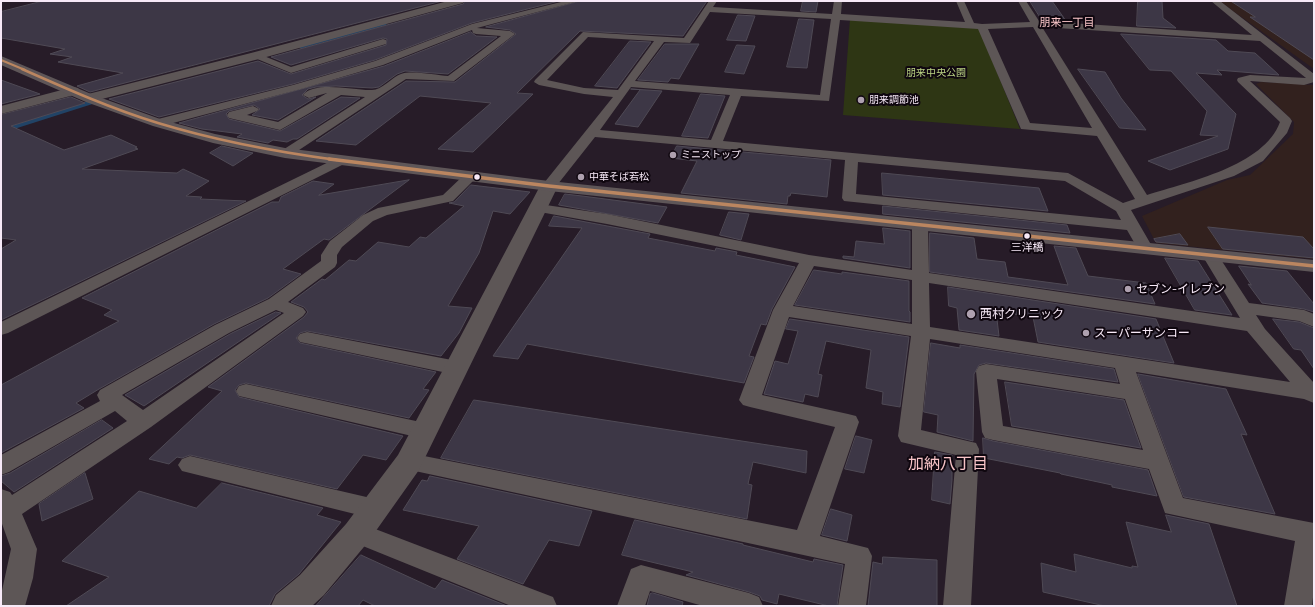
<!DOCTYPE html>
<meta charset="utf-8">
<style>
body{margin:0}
#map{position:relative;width:1315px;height:607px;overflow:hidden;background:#271c28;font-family:Figtree,sans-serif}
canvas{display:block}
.frame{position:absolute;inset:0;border:2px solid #f7e9f7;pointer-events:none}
</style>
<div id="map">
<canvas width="1315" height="607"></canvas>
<div class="frame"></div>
</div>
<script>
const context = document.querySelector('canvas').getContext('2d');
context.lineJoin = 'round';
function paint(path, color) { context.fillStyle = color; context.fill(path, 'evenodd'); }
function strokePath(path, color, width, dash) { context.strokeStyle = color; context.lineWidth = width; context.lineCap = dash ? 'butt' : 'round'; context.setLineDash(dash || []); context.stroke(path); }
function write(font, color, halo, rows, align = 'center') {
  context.font = font + ' Figtree,"Noto Sans JP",sans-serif'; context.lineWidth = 4; context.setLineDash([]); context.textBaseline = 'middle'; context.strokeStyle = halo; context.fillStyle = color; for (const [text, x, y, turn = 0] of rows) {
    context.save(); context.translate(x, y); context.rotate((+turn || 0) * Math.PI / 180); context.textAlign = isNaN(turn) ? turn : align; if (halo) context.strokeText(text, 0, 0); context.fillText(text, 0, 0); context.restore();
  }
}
paint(new Path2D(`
 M1220,1H1314V69L1233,11Z
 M1261,82L1314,85V259L1156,243L1142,216L1227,180L1250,175L1293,134L1294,122L1256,84Z`), '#32211e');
paint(new Path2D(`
 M850,19L979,28L1020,129L843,115Z`), '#2e3614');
strokePath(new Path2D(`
 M301,47L385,24`), '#214366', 3);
strokePath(new Path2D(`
 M1,131L95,101`), '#214366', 4);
const building = new Path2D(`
 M43,1H442L90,92L77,86L123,73L58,62L72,57L50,54L65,49L1,38V12Z
 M465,1H559L472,23L375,60L293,84L159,117L109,99L258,61L291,74L386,45L387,39L383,38L291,65L271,57L463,4Z
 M580,1H707L683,36L580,31L517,93L533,94L473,152L438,149L491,103L420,96L356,145L316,141L406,81L455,82L516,34L510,30L486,27Z
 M803,1H818L816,12L801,11Z
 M1030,1H1052L1066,21L1042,20Z
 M1138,1H1162L1163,18L1176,28L1137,26Z
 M1231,1H1314V60L1250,17H1255Z
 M738,15L755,16L746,41L727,40Z
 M799,19L814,20L807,68L787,67Z
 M471,32L476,36L497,37L448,74L405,71L397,74L379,87L372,88L336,86L316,87L308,89L302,95L308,99L316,97L278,120L252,115L260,109L254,105L229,111L226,114L229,119L280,131L341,97L360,98L297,139H293L287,142L273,140L268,143L237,137L242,134L202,129L179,123L384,66Z
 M1121,34L1216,40L1228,51L1255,53L1279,75L1217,70L1222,75L1196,73L1236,114L1228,149L1170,170L1148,161L1218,136L1200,135L1207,111L1171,71L1150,70Z
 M630,41L651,42L617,88L595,86Z
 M665,44H699L679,79L671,78L668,82L638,80Z
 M737,45L755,46L744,74L725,72Z
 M1078,69L1105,72L1121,98L1146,130L1120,128Z
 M1,80L40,94L1,104Z
 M631,89L662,91L638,127L615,124L640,90Z
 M701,94L725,96L708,138L682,136Z
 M71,97L85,103L11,126L64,150L111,135L137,147L135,148L138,149L82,169L177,173L183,169L209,181L186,196L202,197L200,199L246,201L1,320V249L16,240L1,238V115Z
 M222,146L253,153L233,166L210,153Z
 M677,146L831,160L827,197L791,193L790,196H788L787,204L681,193L697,161L671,158Z
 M882,173L1039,188L1048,211L883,195Z
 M409,180L329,240L324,239L283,269L301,274L268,298L214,324L99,389L76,403L84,408L1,453V385L119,321L104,315L112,310L82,298L272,202H279L281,197L313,181L334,184L319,195Z
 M471,185L530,192L510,214L493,211L479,253L448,306L472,308L459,333L441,356L307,331L300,333L296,338L300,343L436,372L423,389L429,390L409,418L246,383L239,385L235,390L239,397L403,436L386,460L363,455L337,489L190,455L182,458L177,457L169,464L149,459L222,391L208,387L304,317L308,312L304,307L291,302L322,279L325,280L349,260L356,261L378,242L409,247L420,237L426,238L464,206L449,203L454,202Z
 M565,194L582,196L667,207L658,223L559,205Z
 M883,206L1067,225L1070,233L883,214Z
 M729,212L749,214L741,240L720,235Z
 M554,216L650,234L648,238L715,251L716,248L737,252L736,255L795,267L772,309L766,325L761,324L749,356L754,357L744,383L527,344L518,359L493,356L582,228L549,226Z
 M1208,227L1303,237L1314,249V258L1223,249Z
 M883,228L910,231V268L843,258V256L854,257L856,241L884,244Z
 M930,233L974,238L977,259L1005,262L1008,277L1068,285L1054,246L1076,248L1088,276L1146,283L1155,304L930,272Z
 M1180,234L1188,245L1156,242L1154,239Z
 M1165,258L1198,261L1232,315L1195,310Z
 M1239,266L1287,271L1314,304V312L1304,309L1262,303L1248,284L1251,285Z
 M814,270L842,274V272L909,281V311L910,312V322L795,305Z
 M948,287L1156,319L1174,363L1038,342L1033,317L996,311L999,336L959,330L957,308L949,306Z
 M276,312L281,313L144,406L125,395L230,334Z
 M790,319L909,337L900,407L882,404L883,392L866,388L871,350L826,341L818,374L822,375L818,397L805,394L803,402L764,394L775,361L788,364L798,331L786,329Z
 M1273,319L1299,322L1314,328V369L1301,350L1294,349Z
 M931,343L960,348V345L1114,369L1118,382L986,363L979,365L974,374L973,441L937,432L938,415L924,412Z
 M1138,374L1226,389L1247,435L1241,434L1275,514L1184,497Z
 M1005,382L1124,400L1141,448L1012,426Z
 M474,400L807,451L806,473L753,462L748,484L752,485L747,519L441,458Z
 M102,420L113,428L14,492L1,481V476L10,473Z
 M856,436L872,440L864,473L845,469Z
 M983,438L993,441L1148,470L1157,496L1112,487V485L1061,474L1060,473L984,458Z
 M935,452L952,455V480L950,504L932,500Z
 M85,473L93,499L42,521L39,504Z
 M430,476L592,511L579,546L549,540L523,584L457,559L479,526L403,510L422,480L427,481Z
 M222,483L323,508L317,515L341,522L299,574L275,594L269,606H66L109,577L62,561L139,491L196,508Z
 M831,509L852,515L847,541L822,535Z
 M1166,515L1209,524L1237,606H1105L1043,592L1041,563L1076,572L1074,554L1132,568V566L1138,567L1126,522L1171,532Z
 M635,520L743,544V545L813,562L814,559L843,565L837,606H829L779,594L777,604L762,600L760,596L749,592L686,575L693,572L622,555Z
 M361,555L435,589L442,580L507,606H375L363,600L358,606H316Z
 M883,557L937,560V606H868L873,562L882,564Z
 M653,593L683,602L682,606H647L650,594Z`);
paint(building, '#3d3746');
strokePath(building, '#4f4a55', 1);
paint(new Path2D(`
 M565,1H579L477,28L510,31L515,34L454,81L406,79L290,156L285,157L278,153L365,97L341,95L280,130L229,118L227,115L229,112L253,106L259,109L257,111L247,115L278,122L327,93L309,98L303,95C315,80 356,91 372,90C382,90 392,77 401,74C411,70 436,75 448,76L501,36L476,34L473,33L472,30L383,65L301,89L158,127L152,123L154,120L293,85L375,61L472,24Z
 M709,1H717L713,7L832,14L834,1H842L841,14L965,22L956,1H964L974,23L982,24L1030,22L1018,1H1026L1039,21L1252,35L1211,1H1220L1314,74V82L1304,85L1250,81L1290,118L1292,121L1287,133L1263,161L1234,176L1131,210L1153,248L1151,251L1145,253L1139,251L1127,230L844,201L842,198L845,160L595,137L554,189H544L542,186L544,183L613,97L584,94L539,85L534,82L535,80L583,32L684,38ZM710,12L831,19L820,95L635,81L664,42L690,43ZM840,20L978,29L1021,129L1097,136L1135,199L1123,203L1068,173L723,141L741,96L829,101ZM1033,27L1092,128L1030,123L988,29ZM1042,27L1260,41L1306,78L1250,75L1238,78L1237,80L1238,82L1280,122C1264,166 1188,182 1147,195ZM588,37L654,41L618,90L584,88L547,80ZM631,87L730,95L711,140L600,130ZM858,162L1065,181L1116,211L1121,220L856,194Z
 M383,39L386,40V44L291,73L250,56L255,53L259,54L291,67Z
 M339,157L344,158L346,161L344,164L8,333L1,335V322Z
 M470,173L475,174L477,177L453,201L387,215L373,221L342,247L337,255V263L335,267L288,302L303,308L306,312L303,316L151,427L22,514L37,549L33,578L25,606H1V595L11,549L1,521V489L10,492L12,495L127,421L115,411L9,472L1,475V455L100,401L97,395L100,390L215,325L269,299L321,261V255L330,241L363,215L378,208L443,195L465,174ZM276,310L284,313L143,410L122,395L229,333Z
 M539,204L607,214L809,255L912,270V225L915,222H925L928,225L929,273L1240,318L1202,255L1204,252L1210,250L1216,252L1249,303L1304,310L1314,314V327L1299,321L1256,315L1265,329L1314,383V403L1304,399L1136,372L1183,498L1314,523V589L1312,606H1284L1295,541L1165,513L1149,469L993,440L985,438L982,432L976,371L979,366L986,364L1120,384L1115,368L930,339L921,430L976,443L979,449L971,606H943L956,455L901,442L898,436L911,336L789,317L762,395L848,414L856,416L859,422L820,536L868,548L872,556L866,606H838L845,564L401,468L397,462L401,456L409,453L797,530L835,427L750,407L743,405L739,400L773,310L799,263L607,224L534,211L532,208L534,205ZM814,266L912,280V324L793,306ZM929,283L1247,331L1290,382L930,327ZM997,379L1125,399L1143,450L1003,426Z
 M307,332L457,361L464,363L467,368L464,373L457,375L300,342L297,338L300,334Z
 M246,384L425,423L433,425L436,431L433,437L425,439L239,396L236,391L239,386Z
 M190,456L375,499L384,502L387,509L384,516L375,519L182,471L178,465L182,459Z
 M357,522L553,597L557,606H511L348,540L344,533L348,526Z
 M641,565L749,593L759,597L763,606H703L650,591L645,606H617L631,569Z`), '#5d5656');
paint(new Path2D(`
 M448,1H464L463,3L259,59L94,101H84L82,98L84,95L251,53Z
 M73,87L78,88L80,91L78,94L1,114V106Z
 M549,181L555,182L558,186L419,470L368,542L324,595L312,606H271L276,595L300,575L346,524L398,455L540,186L543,182Z`), '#5d5656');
paint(new Path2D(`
 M1,56L96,96L163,120L215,134L285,148L549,181L1314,260V272L549,191L285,158L213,143L153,126L86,102L1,65Z`), '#5e5658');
strokePath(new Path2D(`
 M1,60L25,70`), '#bb8660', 2);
strokePath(new Path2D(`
 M22,69C67,89 112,109 158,123C217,141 277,152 337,160`), '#bb8660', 2.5);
strokePath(new Path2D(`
 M329,159L549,186L1314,266`), '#bb8660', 3.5);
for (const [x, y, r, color] of [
 [861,100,4,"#aea1af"],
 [673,155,4,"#aea1af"],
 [477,177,3.5,"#f7e9f7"],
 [581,177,4,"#aea1af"],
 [1027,236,3.5,"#f7e9f7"],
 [1128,289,4,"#aea1af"],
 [971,314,5,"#aea1af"],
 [1086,333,4,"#aea1af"]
]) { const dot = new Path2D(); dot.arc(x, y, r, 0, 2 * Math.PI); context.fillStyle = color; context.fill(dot); strokePath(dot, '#0f070f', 1.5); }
write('10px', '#bbd484', '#0f070f', [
 ["朋来中央公園",936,73]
]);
write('10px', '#f7e9f7', '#0f070f', [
 ["朋来調節池",869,100],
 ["ミニストップ",681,155],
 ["中華そば若松",589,177]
], 'left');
write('11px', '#f8c4c7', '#0f070f', [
 ["朋来一丁目",1067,23]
]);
write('11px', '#f7e9f7', '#0f070f', [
 ["三洋橋",1027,248]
]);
write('12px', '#f7e9f7', '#0f070f', [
 ["セブン-イレブン",1136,289],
 ["西村クリニック",980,314],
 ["スーパーサンコー",1094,333]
], 'left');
write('16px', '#f8c4c7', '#0f070f', [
 ["加納八丁目",948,464]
]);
</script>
